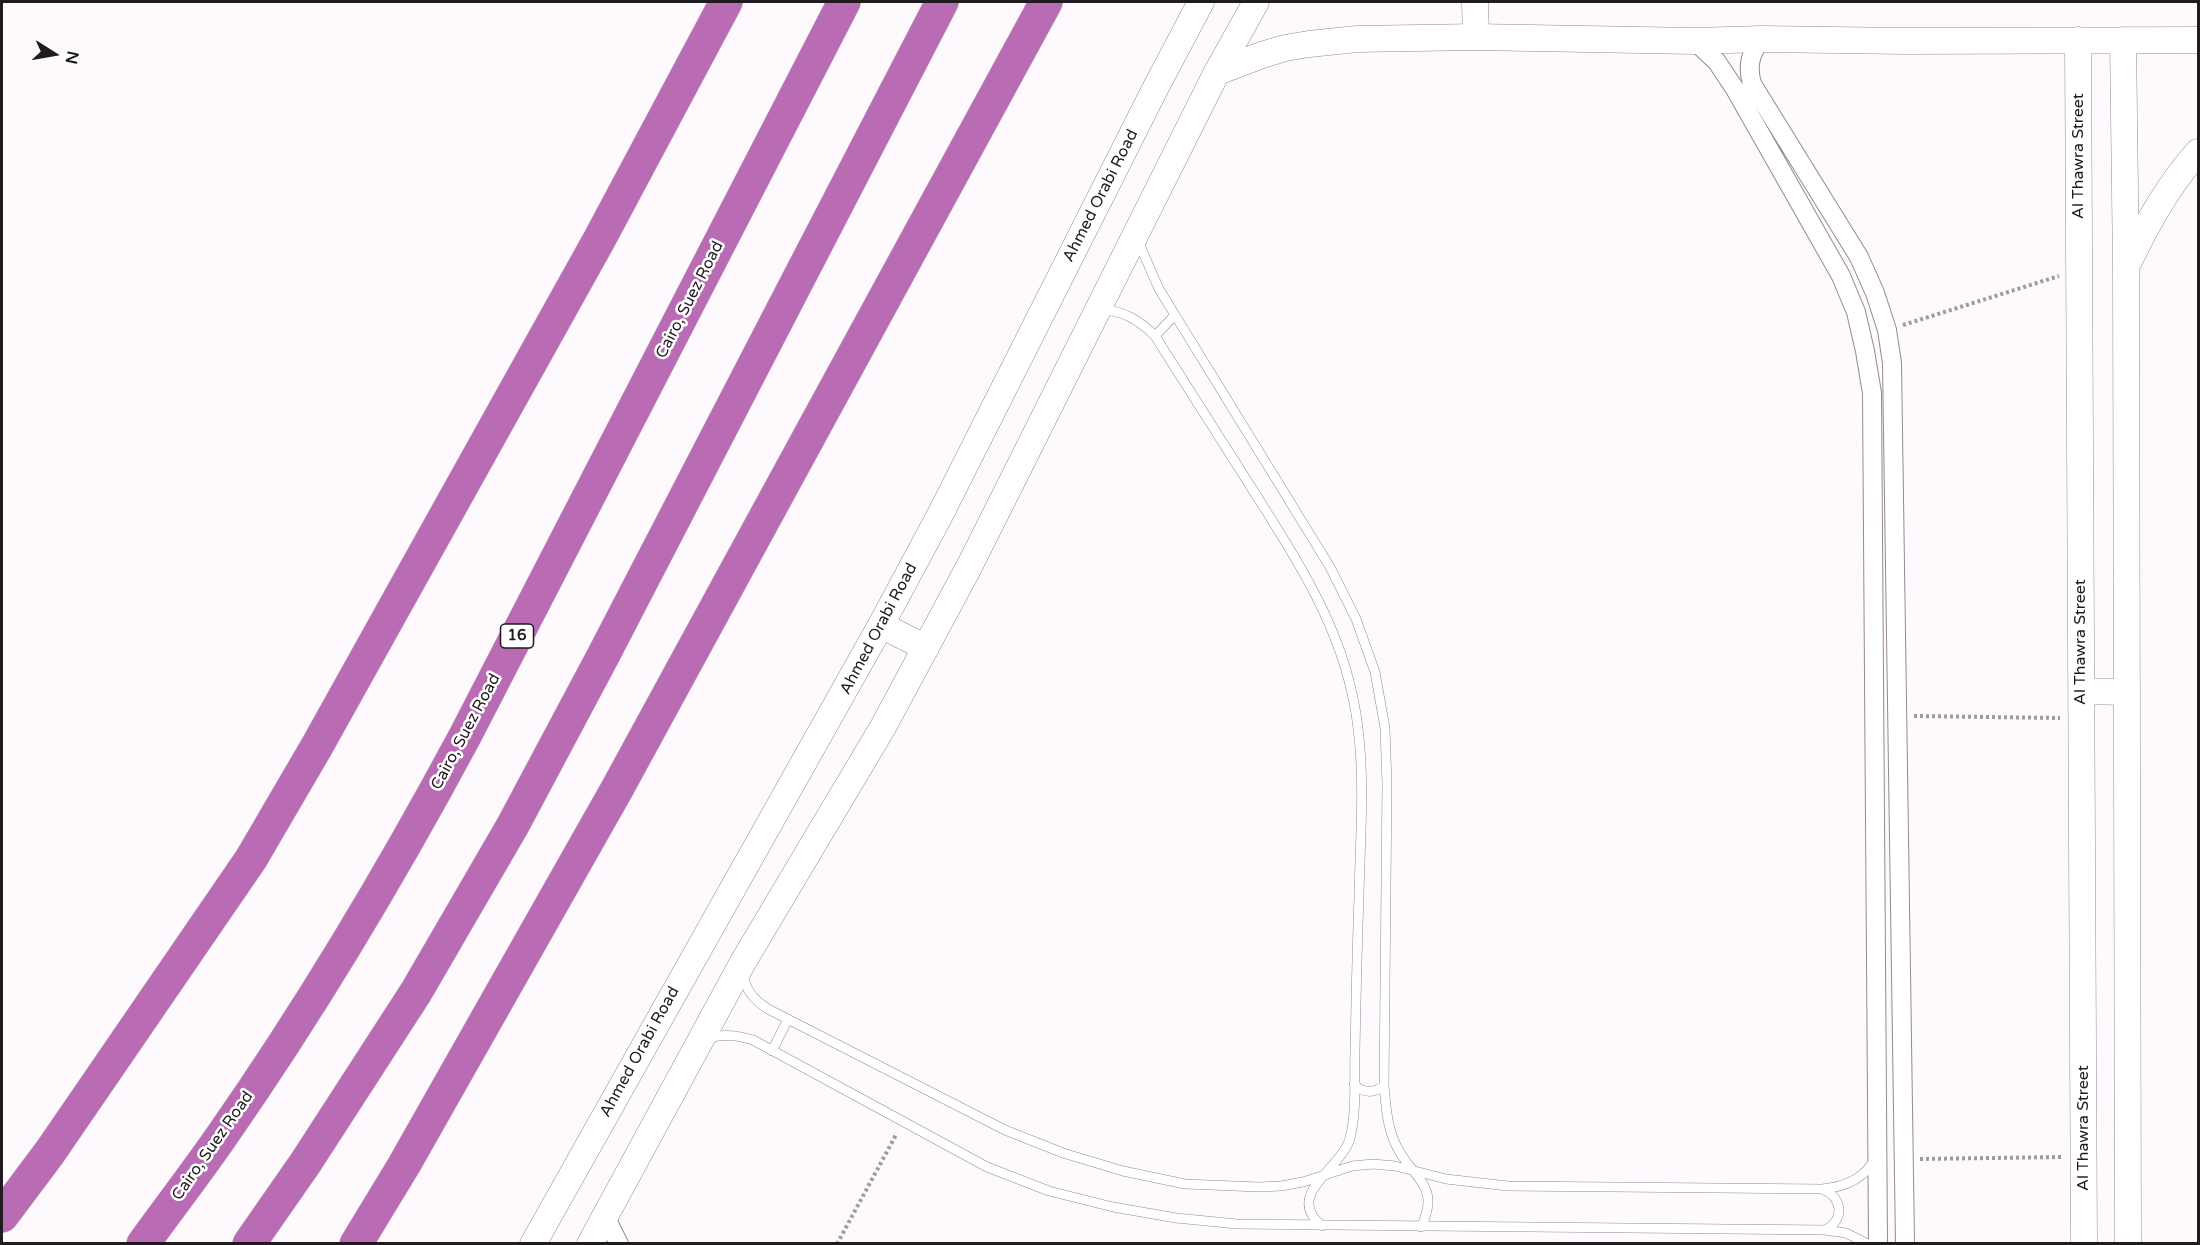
<!DOCTYPE html>
<style>
body{margin:0}
#map{position:relative;width:2200px;height:1245px;overflow:hidden;background:#fef9fd;font-family:"Varela Round",sans-serif}
canvas{display:block}
.frame{position:absolute;inset:0;border:3px solid #1f1b1f;pointer-events:none}
.north{position:absolute;left:24px;top:24px;width:60px;height:60px;-webkit-text-stroke:4px #fff;paint-order:stroke;rotate:101deg;font-size:16px;font-weight:700;line-height:24px;text-align:center;color:#1f1b1f}
.north::after{content:'';display:block;margin:auto;width:21px;height:27px;background:#1f1b1f;clip-path:polygon(50% 0,100% 100%,50% 72%,0 100%)}
</style>
<div id="map">
<canvas width="2200" height="1245"></canvas>
<div class="frame"></div>
<div class="north">N</div>
</div>
<script>
const context = document.querySelector('canvas').getContext('2d');
context.lineJoin = 'round';
function strokePath(path, color, width, dash) { context.strokeStyle = color; context.lineWidth = width; context.lineCap = dash ? 'butt' : 'round'; context.setLineDash(dash || []); context.stroke(path); }
function write(font, color, halo, rows, align = 'center') {
  context.font = font + ' "Varela Round",sans-serif'; context.lineWidth = 5; context.setLineDash([]); context.textBaseline = 'middle'; context.strokeStyle = halo; context.fillStyle = color; for (const [text, x, y, turn = 0] of rows) {
    context.save(); context.translate(x, y); context.rotate((+turn || 0) * Math.PI / 180); context.textAlign = isNaN(turn) ? turn : align; if (halo) context.strokeText(text, 0, 0); context.fillText(text, 0, 0); context.restore();
  }
}
const lane = new Path2D(`
 M1138,241L1159,289L1330,567L1356,619L1375,672L1385,728L1387,784L1384,1086C1386,1106 1387,1127 1396,1145C1411,1178 1442,1184 1421,1227
 M1100,310C1123,310 1139,320 1155,336C1187,387 1219,437 1251,487C1300,565 1347,634 1358,728C1365,784 1360,841 1359,897C1357,948 1356,1000 1355,1051C1354,1080 1357,1111 1350,1138C1342,1169 1283,1194 1322,1226
 M1155,336L1175,315
 M743,973C745,990 754,1000 768,1009L1005,1130L1063,1153L1123,1171L1185,1184L1259,1187L1281,1186L1303,1182L1352,1166L1373,1164L1395,1166L1446,1179L1508,1186L1822,1189C1845,1187 1864,1179 1875,1159
 M707,1039C722,1033 737,1035 753,1040L987,1167L1049,1191L1113,1207L1176,1218L1237,1224L1825,1230L1846,1233L1868,1244
 M772,1051L788,1019
 M1354,1084C1363,1094 1374,1093 1384,1086
 M1822,1189C1843,1197 1845,1220 1825,1230`);
const street = new Path2D(`
 M1762,39C1750,53 1747,66 1752,84L1859,257L1875,293L1887,330L1892,363L1905,1244
 M1695,41L1717,62L1735,89L1841,276L1856,312L1865,351L1872,393L1878,1244
 M605,1216L619,1244`);
const secondary = new Path2D(`
 M1475,2L1476,37
 M2078,40L2084,1244
 M2123,40L2126,267L2128,1244
 M1217,72L1262,55L1285,48L1309,44L1357,39L1476,37L1695,41L1762,39L1905,41L2198,40
 M2129,261C2148,222 2169,184 2198,152
 M881,625L926,648
 M2082,691L2127,692
 M533,1244L881,625L940,515L1156,87L1201,2
 M590,1244L743,962L883,727L970,565L1217,72L1256,2`);
const highway = new Path2D(`
 M2,1216L50,1152L251,859L317,746L599,240L726,2
 M143,1244C169,1208 196,1173 221,1137C311,1008 391,874 465,736L844,2
 M249,1244L306,1162L416,992L513,825L603,656L942,2
 M356,1244L404,1165L617,789L1046,2`);
strokePath(lane, '#958993', 10);
strokePath(street, '#958993', 20);
strokePath(secondary, '#958993', 27);
strokePath(highway, '#d7d6d7', 34);
strokePath(new Path2D(`
 M1903,325L2059,276
 M1914,716L2060,718
 M1920,1159L2062,1157
 M837,1244L897,1133`), '#9e9a9e', 4, [3, 3]);
strokePath(lane, '#fff', 9);
strokePath(street, '#fff', 18);
strokePath(secondary, '#fff', 26);
strokePath(highway, '#b96cb3', 33);
for (const [x, y, w] of [
 [517,636,33]
]) { const box = new Path2D(); box.roundRect(x - w / 2, y - 12, w, 24, 4.5); context.fillStyle = '#fff'; context.fill(box); strokePath(box, '#1f1b1f', 1.5); }
write('bold 15px', '#1f1b1f', null, [
 ["16",517,636]
]);
write('16px', '#1f1b1f', '#fff', [
 ["Al Thawra Street",2079,156,-90],
 ["Ahmed Orabi Road",1101,196,-63],
 ["Cairo, Suez Road",690,300,-63],
 ["Ahmed Orabi Road",879,629,-62],
 ["Al Thawra Street",2081,642,-90],
 ["Cairo, Suez Road",466,732,-62],
 ["Ahmed Orabi Road",640,1052,-61],
 ["Al Thawra Street",2084,1128,-90],
 ["Cairo, Suez Road",213,1146,-55]
]);
</script>
